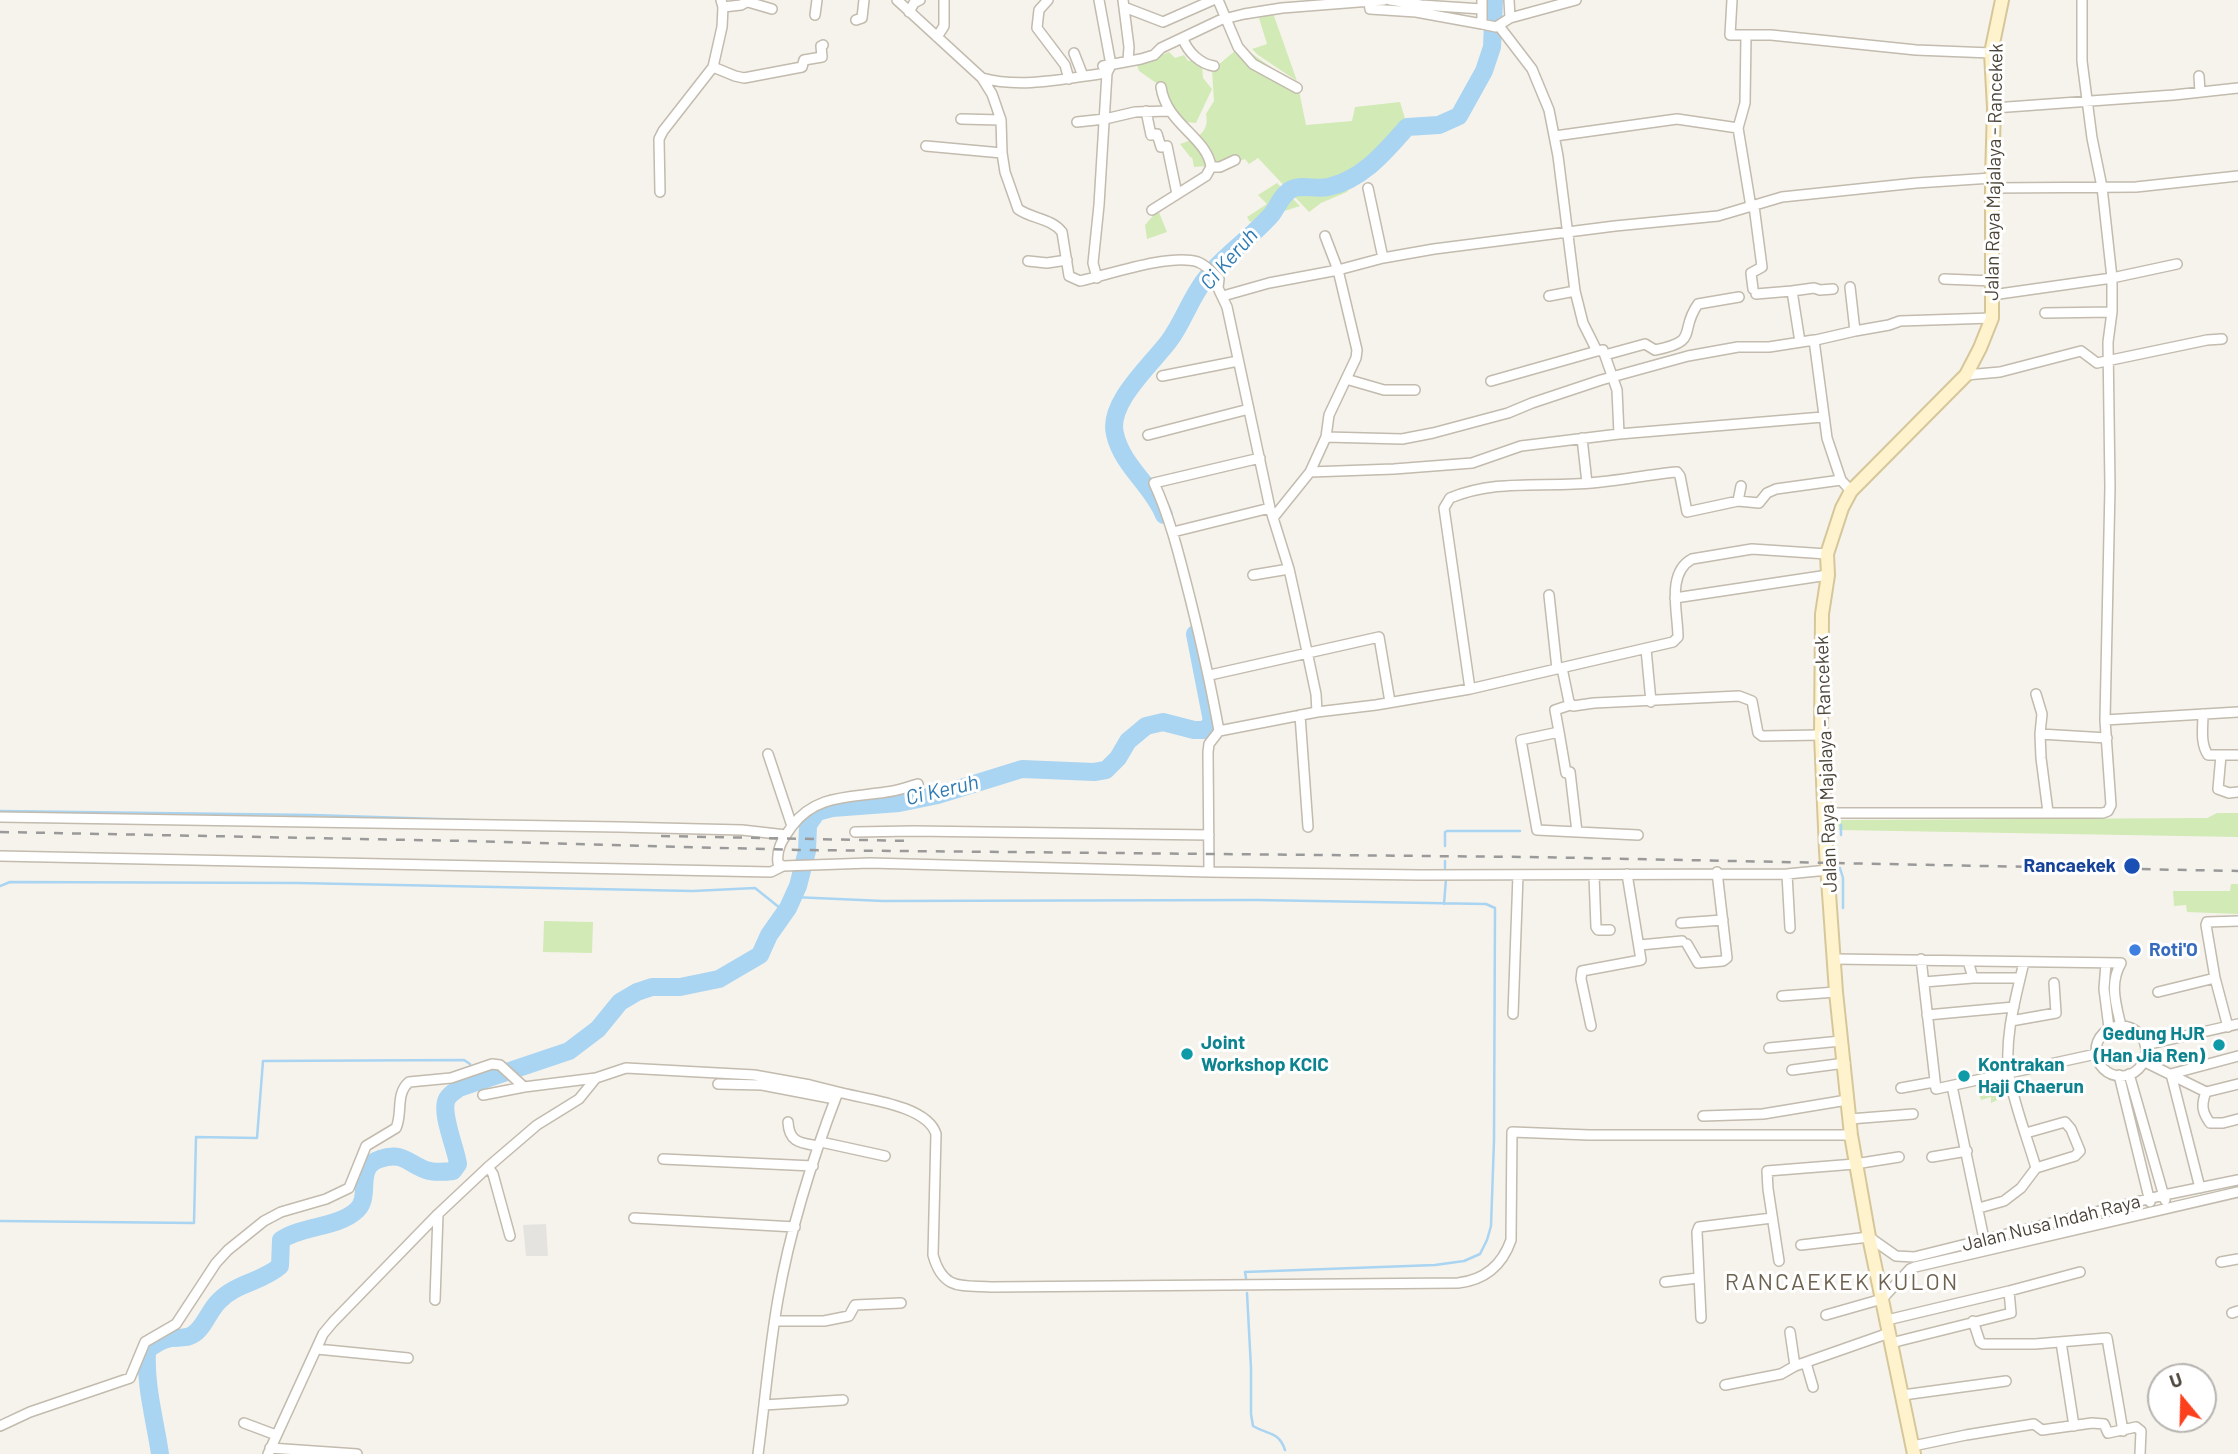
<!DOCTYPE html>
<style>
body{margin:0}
#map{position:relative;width:2238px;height:1454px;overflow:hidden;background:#f6f3ec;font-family:Barlow,sans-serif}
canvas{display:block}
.north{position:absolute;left:2147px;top:1363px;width:70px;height:70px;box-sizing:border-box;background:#fff;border:2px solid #b7b4b0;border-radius:50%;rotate:341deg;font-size:19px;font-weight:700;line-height:28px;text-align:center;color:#4b4439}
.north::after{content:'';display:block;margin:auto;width:24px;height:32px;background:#fc3f1d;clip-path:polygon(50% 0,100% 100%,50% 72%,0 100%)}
</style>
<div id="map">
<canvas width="2238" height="1454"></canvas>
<div class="north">U</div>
</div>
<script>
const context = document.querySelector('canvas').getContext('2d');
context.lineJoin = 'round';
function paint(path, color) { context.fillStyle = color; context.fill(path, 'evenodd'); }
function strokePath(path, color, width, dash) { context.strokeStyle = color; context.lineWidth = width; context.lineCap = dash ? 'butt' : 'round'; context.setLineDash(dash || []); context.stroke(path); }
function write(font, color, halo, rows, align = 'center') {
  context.font = font + ' Barlow,sans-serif'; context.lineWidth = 6; context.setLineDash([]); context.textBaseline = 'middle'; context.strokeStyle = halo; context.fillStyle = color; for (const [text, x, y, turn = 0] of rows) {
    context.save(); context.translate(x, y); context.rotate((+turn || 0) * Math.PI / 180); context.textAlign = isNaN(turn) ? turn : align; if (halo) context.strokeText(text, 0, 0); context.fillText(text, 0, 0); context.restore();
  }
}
paint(new Path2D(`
 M1273,13L1297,81L1258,55L1252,49L1267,44L1259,18Z
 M1241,46L1298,86L1306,125L1352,121L1355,107L1400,102L1410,135L1364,170L1347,192L1321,203L1309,212L1258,158L1249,164L1245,159L1212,171L1207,166L1194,167L1192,157L1191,158L1180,144C1196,139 1210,133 1206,114L1214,101L1212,70Z
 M1169,52L1175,58L1184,55L1188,61L1198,59L1202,65L1203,78L1212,89L1196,123L1187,122L1171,105L1162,87L1139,71L1137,65Z
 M1277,183L1300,206L1250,222L1247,217L1267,204L1258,195Z
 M1158,210L1167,232L1147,239L1145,225Z
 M2217,813H2238V837L1839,830L1838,820L2207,818Z
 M2231,884H2238V914L2187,912L2186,905L2174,906L2173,891H2230Z
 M544,921L593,922L592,953L543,952Z
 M2003,1080L2004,1086L2009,1090L2005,1092L2002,1098L1991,1103V1097L1981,1100L1978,1091Z`), '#d2eab5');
paint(new Path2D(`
 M546,1224L548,1256H526L523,1225Z`), '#e5e3e0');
strokePath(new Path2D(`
 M0,811L312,815L470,820
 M1841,835V825
 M1445,846V832L1447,831H1520
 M1445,868V861
 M1840,868L1843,878V908
 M0,886L10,882L298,883L693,891L755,888L785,912
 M793,897L883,901L1257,900L1486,904L1495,908L1494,1141L1491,1226L1487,1240L1480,1254L1464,1261L1435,1265L1245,1272L1246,1278
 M1444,904L1446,879
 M476,1075L479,1081
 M0,1221L194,1223L196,1137L257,1138L263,1061L464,1060L470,1064
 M1247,1293L1251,1368V1414L1253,1426C1268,1435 1279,1431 1285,1450`), '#a9d4f2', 2.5);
strokePath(new Path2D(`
 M1164,515C1153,486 1122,466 1115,434C1107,403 1152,364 1169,341C1184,321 1191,296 1207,277C1226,254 1252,237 1272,214C1278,206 1282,194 1292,189C1302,184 1317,190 1328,187C1362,180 1385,152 1407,127L1439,125L1459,116L1484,71L1492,47L1494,0
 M160,1454C155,1420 145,1386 147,1351C154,1344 161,1340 171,1338C178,1337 185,1339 192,1335C204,1329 209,1310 219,1301C236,1283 262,1282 280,1266L281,1240C303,1225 338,1228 357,1210C372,1196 354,1167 380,1159C403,1151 408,1164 426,1170C434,1173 444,1172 453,1171L458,1164C456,1148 440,1113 447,1099C449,1095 455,1091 459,1088L569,1051L598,1029L620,1002L637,992L652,987H680L719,979L760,955L769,935L788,908L798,886L807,851L808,825L817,812L832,808L899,803L938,795L1022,769L1094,772L1106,770L1118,758L1128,741L1146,726L1163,722L1194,730H1206L1212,721L1195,634`), '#a9d4f2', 18);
const street = new Path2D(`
 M897,0L982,78L992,94L1001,120L1002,153L1005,172L1018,209C1032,219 1051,218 1062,232L1069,276L1080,281C1108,275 1170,253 1198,262C1206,265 1213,273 1219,279L1218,288L1227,307L1270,508L1289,569L1299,614L1316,694L1317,712
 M1048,0L1039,10L1037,28L1065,65L1069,79
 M1123,0L1129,47L1128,60
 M1218,0L1238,47L1253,64L1297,88
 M1390,0L1421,5L1482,9
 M1482,0V24L1496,27L1510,18L1576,0
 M1509,0L1510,18
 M1732,0L1730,35H1771L1916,50L1991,53
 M748,2L772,9
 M1369,2L1370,9L1416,12L1482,24
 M723,7L741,5L750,0
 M1124,7L1163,22L1213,0
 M909,12L914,3L920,0
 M815,15L817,0
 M856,20L862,18L864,0
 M1499,26L1532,69L1549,110L1558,156L1575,291L1583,323L1597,351L1603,350L1617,390L1619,434
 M937,37L944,26V0
 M1183,39C1188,52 1200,64 1214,66
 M1074,53L1083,76
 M1103,66L1141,59L1154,55L1161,48L1220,20L1244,14L1282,8L1384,0
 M713,67L735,76L744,78L802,67L804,60L822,57L821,46L823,45
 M2199,76L2200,92
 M982,78C1023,89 1066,78 1107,73
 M1994,108L2174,95L2238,88
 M1146,111L1151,135L1157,134L1161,147L1167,146L1177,194
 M961,119L1001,120
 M1077,122L1105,119L1135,112L1169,111
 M1738,128L1745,103L1746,36
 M1555,136L1677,119L1738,128L1751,207
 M926,146L1002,153
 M1211,167H1220L1235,160
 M1368,188L1383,258
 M1992,188L2136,187L2238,176
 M660,192L659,139L663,131L713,67L722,27L723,7L721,0
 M1152,210L1206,176L1211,167C1207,137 1166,124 1161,87
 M1028,261L1047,263L1067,260
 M1097,278L1093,263L1099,205L1107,73L1111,65L1099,0
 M1944,279L1993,281
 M1850,287L1855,331L1889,325L1900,321L1992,318
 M1753,289L1751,273L1762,267L1754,206
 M1756,294L1792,291
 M1992,295L2112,278L2177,264
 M1223,296L1269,283L1338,270L1383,258L1434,249L1615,226L1718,216L1782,197L1916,183L1992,178
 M1549,296L1575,291
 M2045,313L2112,312
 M1816,340L1855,331
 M1800,342L1792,291L1814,288L1820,290L1833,289
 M1605,355L1645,344L1655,350C1701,341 1678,332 1698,304L1739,297
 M1966,375L2000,372L2081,351L2097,363L2207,340L2222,339
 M1162,376L1238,361
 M1346,379L1384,390H1415
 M1491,381L1597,351
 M1148,435L1249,409
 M1326,437L1402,439L1433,433L1508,413L1532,403L1601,380L1688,356L1738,347H1769L1814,340L1827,438L1841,480L1851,491
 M1582,438L1587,483
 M1310,472L1394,469L1472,463L1521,446L1619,434L1823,417
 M1738,501L1741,486
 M1273,518L1310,472L1326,437L1329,415L1356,358L1357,350L1338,270L1325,236
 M1173,532L1270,508
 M1253,575L1289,569
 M1549,595L1557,669
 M1675,598L1828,575
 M1646,649L1651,702
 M1562,668L1569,702L1573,706L1594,703L1739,696L1752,701L1758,733L1762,736L1821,735
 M1210,675L1379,637L1390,702
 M1470,689L1444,508L1450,498C1492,481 1530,486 1574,484C1608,483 1643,475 1677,472L1680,476L1687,512L1738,501L1759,503L1767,493L1776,489L1841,480
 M2036,694L2042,714L2040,734L2107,738
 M1570,705L1555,710L1559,732L1521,740L1537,830L1638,835
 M2203,714C2203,728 2200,743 2208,755H2238
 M1300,715L1308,827
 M2105,720L2238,712
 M1219,731C1211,686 1201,642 1190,598C1180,559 1171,520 1154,483L1260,458
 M1559,732L1566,773L1570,772L1577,832
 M2040,734L2041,758L2048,812
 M768,754L792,826C784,838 776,847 778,863L783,866L870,863L1209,872L1420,875L1787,874L1828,870
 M2221,755L2218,789L2229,793L2238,792
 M1824,813H2103L2108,811L2111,805L2105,720L2110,487L2108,342L2112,312V278L2102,187L2092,138L2082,61V0
 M0,817L619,827L742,830L786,835
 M792,826C816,794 850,798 886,792C897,791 907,787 918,784
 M855,832L913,831L1209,835
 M0,856L771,872L783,866
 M1209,872L1208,752L1209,744L1219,731L1317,712L1376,705L1470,689L1673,642L1678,637C1678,613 1666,573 1692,559L1752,549L1827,554
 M1787,874L1790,928
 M1594,875L1596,927L1598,930H1610
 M1681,923L1723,920
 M1687,944L1698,963L1723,961L1727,958L1717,872
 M1640,945L1682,941
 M1834,959L2121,963C2109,984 2116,1004 2121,1026
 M1921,959L1936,1089L2096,1054
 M1968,961L1973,978H2020
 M2024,962C2016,997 2004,1037 2009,1074C2013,1102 2028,1140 2036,1168
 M2106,963L2104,989L2109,1028
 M1924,982L1973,978
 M2158,992L2215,978
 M1782,996L1836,992
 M1513,1014L1518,875
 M1927,1015L2014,1007
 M2011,1021L2056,1013L2054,983
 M1591,1026L1581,979L1582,971L1641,960L1627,874
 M2096 1051a25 25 0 1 1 50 0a25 25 0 1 1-50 0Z
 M2228,1027L2215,978L2206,925L2207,922L2238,921
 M2145,1045L2238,1024
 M1769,1048L1841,1041
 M2143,1061L2206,1092L2238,1084
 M1792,1070L1845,1063
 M2129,1074L2165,1200
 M2119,1075L2150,1202
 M718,1084L762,1085L835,1099
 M1952,1086L1984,1239
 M1901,1088L1934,1082
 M2206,1092C2201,1105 2202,1112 2210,1123H2223L2238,1119
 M483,1095L524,1087L596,1078L626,1068L754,1075L810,1085L838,1092
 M1703,1116L1763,1114L1847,1100
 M1850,1119L1913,1114
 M788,1122C789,1143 801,1143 818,1146
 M821,1142L885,1156
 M1932,1157L1967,1151
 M663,1159L813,1166
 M488,1167L493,1174L510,1236
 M2200,1188L2171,1074L2238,1056
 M1979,1208L2004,1201L2021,1188L2036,1168L2075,1156L2080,1151L2071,1129L2065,1122L2026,1133
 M634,1218L795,1227
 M1801,1245L1869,1237L1896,1256L1914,1257L2164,1195L2238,1180
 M1779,1261L1768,1189L1767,1171L1855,1164L1899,1157
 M2221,1262L2238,1259
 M1665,1282L1698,1278
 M435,1300L438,1214
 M2232,1313L2238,1311
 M1826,1315L1882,1299L1910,1269L1915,1267L2238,1192
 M1701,1318L1697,1232L1699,1227L1772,1218
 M1887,1320L2009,1291L2080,1272
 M775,1321H824L849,1316L855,1305L901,1303
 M1973,1321L1980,1342L1983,1344H2035L2107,1338L2123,1431
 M1790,1332L1795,1366
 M2061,1342L2074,1426
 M1891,1343L2011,1313L2009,1291
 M317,1349L408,1358
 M1806,1363L1813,1387
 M1725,1385L1781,1374L1795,1366L1889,1333
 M1903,1395L2006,1381
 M764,1405L843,1400
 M244,1423L276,1435
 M0,1426L30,1412L130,1378L145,1342L176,1324L216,1263L228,1250L264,1221L281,1212L326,1199L349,1188L366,1146L396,1128C403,1113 395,1094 409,1082L451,1078L492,1064L500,1065L524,1087
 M1913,1446L1966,1435L2034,1424L2042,1430L2092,1423L2104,1424L2108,1433L2136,1427L2141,1431L2140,1454
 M270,1448L357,1454
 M268,1454L323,1334L333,1322L438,1214L488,1167L537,1125L579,1099L596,1078
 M758,1454C765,1402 769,1350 778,1299C790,1230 813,1157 838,1092C864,1099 927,1105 936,1134L933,1255C943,1291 961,1285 993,1287L1458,1283C1484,1280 1502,1266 1511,1240L1512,1132L1589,1135H1851`);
const secondary = new Path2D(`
 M1914,1454L1869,1237L1851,1135L1836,992L1826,851L1821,735L1822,614L1828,575L1827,554L1842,508L1851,491L1966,375L1980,348L1992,318V178L1994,108L1991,53L2002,0`);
strokePath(street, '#c2bbae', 12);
strokePath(secondary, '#d6c79b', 16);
strokePath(street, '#fff', 9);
strokePath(secondary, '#fff3cd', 12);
strokePath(new Path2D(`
 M0,832L466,841L798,850L1531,857L2238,871
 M661,836L913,841`), '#9a9a9a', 2.5, [9, 9]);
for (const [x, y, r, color] of [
 [2132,866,9,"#1a4fb4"],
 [2135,950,7,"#3f7fe0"],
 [2219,1045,7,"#0f9aa8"],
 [1187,1054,7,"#0f9aa8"],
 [1964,1076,7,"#0f9aa8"]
]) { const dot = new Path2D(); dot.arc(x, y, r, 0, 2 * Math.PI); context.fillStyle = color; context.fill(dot); strokePath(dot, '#fff', 2.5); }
write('19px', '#4b4439', '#fff', [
 ["Jalan Raya Majalaya - Rancekek",1994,172,-89],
 ["Jalan Raya Majalaya - Rancekek",1826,764,-92],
 ["Jalan Nusa Indah Raya",2051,1223,-14]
]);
write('bold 19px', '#164399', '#fff', [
 ["Rancaekek",2116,866]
], 'right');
write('bold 19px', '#366cbe', '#fff', [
 ["Roti'O",2149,950]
], 'left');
write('bold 19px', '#0d838f', '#fff', [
 ["Gedung HJR",2205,1034,"right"],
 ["(Han Jia Ren)",2205,1056,"right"],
 ["Joint",1201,1043],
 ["Workshop KCIC",1201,1065],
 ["Kontrakan",1978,1065],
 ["Haji Chaerun",1978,1087]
], 'left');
write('italic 21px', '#2e7ab2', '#fff', [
 ["Ci Keruh",1229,259,-48],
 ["Ci Keruh",942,790,-13]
]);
context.letterSpacing = '2px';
write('23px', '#6e6250', '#fff', [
 ["RANCAEKEK KULON",1842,1282]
]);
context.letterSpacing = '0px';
</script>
